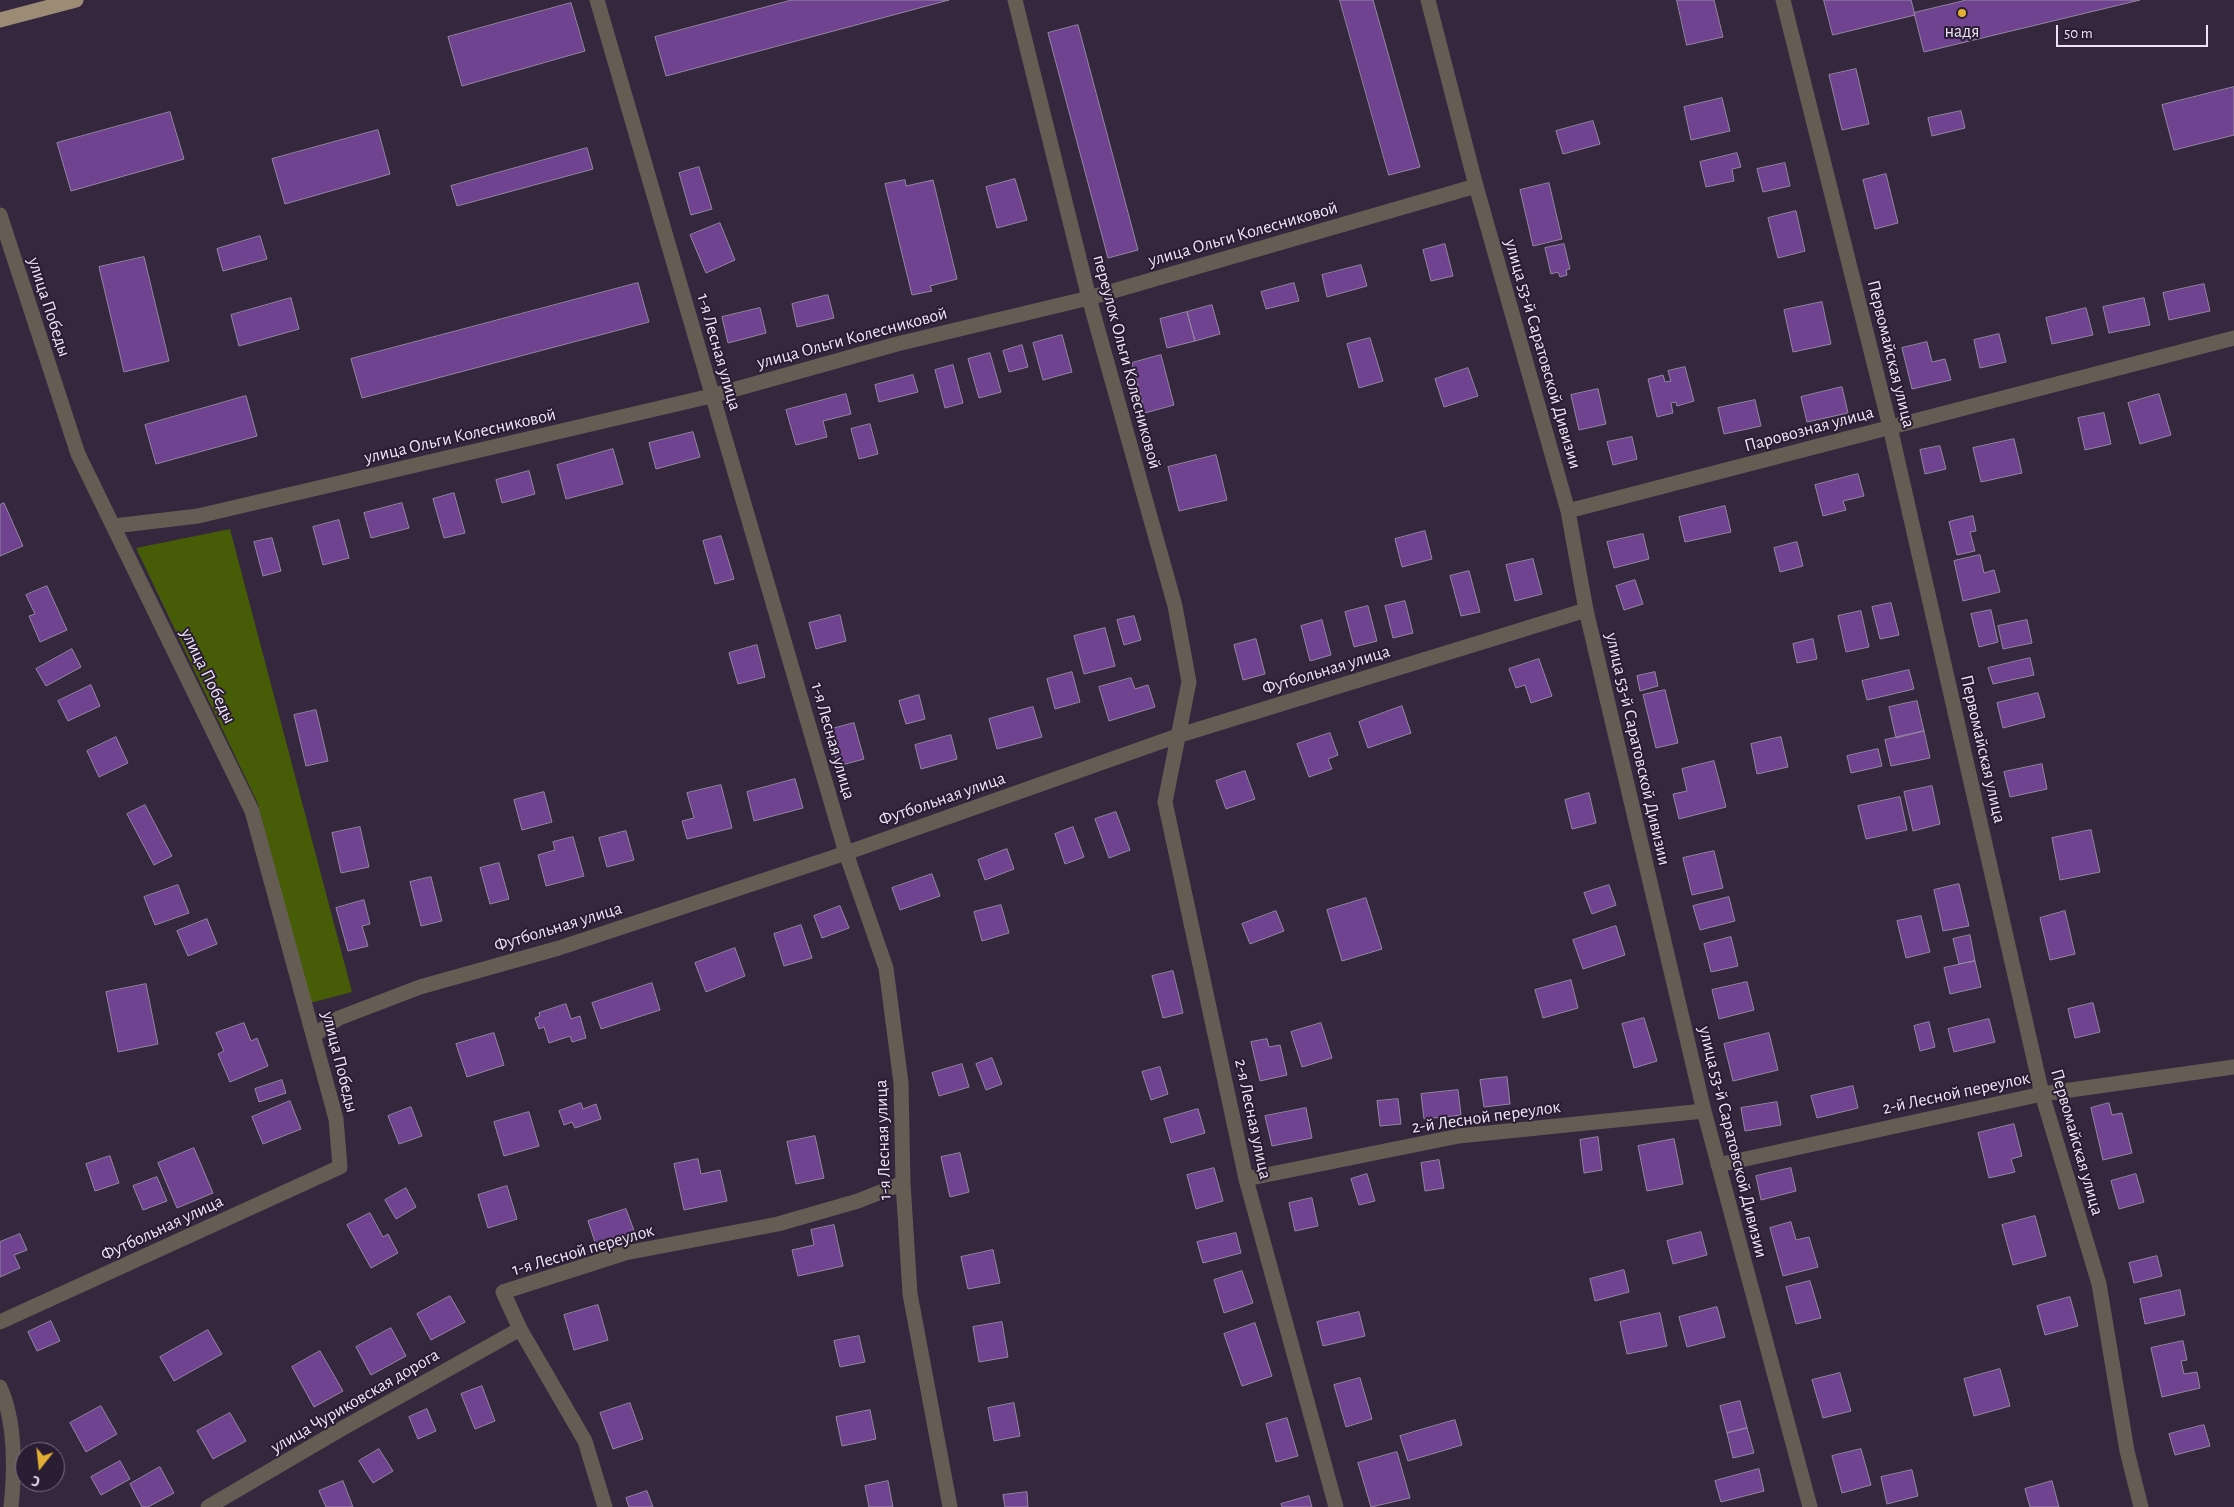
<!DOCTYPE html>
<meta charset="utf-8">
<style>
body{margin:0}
#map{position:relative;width:2234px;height:1507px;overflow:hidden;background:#34273e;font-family:"Alegreya Sans",sans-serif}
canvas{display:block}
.north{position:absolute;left:15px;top:1442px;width:50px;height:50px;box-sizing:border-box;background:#2a1d33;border:1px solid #786d80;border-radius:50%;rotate:196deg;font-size:14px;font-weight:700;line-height:20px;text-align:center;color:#ede5f4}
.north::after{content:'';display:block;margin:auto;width:18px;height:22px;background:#e2af34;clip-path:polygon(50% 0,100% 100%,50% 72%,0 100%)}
.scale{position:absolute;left:2056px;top:25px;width:152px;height:22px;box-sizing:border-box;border:2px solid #ede5f4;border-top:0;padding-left:6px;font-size:15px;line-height:18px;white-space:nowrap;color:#ede5f4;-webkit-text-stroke:4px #2a1d33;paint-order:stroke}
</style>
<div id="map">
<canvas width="2234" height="1507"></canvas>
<div class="north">С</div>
<div class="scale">50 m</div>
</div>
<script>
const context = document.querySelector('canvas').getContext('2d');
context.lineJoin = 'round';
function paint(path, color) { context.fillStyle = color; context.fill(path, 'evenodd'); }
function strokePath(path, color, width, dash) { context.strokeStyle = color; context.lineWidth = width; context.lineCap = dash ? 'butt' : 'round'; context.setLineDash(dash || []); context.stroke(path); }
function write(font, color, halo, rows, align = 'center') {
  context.font = font + ' "Alegreya Sans",sans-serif'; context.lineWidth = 4; context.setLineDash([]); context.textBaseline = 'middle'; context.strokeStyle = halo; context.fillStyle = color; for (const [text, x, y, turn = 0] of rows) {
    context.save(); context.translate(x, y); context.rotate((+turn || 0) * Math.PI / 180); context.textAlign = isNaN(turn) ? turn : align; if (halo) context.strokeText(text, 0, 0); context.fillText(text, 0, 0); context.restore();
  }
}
paint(new Path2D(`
 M230,529L352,992L310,1003L258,804L136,548Z`), '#465c07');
const building = new Path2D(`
 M792,0H949L666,76L655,37Z
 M1340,0H1373L1420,167L1389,175Z
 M1677,0H1714L1723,37L1687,45Z
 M1824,0H1911L1915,15L1833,35Z
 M1967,0H2140L1924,52L1914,13Z
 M571,3L585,51L462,86L448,37Z
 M1078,25L1138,250L1108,258L1048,33Z
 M1856,69L1869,124L1842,130L1829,75Z
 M2234,87V135L2174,150L2162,105Z
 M1722,98L1730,131L1691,140L1684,107Z
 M1961,111L1965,128L1932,136L1928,118Z
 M170,112L184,159L71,191L57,143Z
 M1593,121L1600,144L1563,154L1556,131Z
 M378,130L390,174L285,204L272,159Z
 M587,148L593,169L457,206L451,186Z
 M1737,153L1741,167L1732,169L1734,181L1706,187L1700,162Z
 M1785,163L1790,186L1763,192L1757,169Z
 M699,167L712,209L691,215L679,173Z
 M1886,174L1898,223L1875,229L1863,180Z
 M1015,179L1027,220L997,228L986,187Z
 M905,180L906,186L933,180L957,279L930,286L932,291L912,295L885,184Z
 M1549,183L1562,239L1533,246L1520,190Z
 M1796,211L1805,251L1778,258L1768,218Z
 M720,223L735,260L706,273L690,235Z
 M260,236L267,259L223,271L217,249Z
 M1445,244L1453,276L1431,281L1423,250Z
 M1564,244L1570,269L1566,270L1567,275L1560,277L1558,272L1551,274L1545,248Z
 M144,257L169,361L124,372L99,267Z
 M1361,265L1367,286L1327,297L1322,275Z
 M638,283L649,322L362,398L351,359Z
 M1294,283L1299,301L1266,309L1261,292Z
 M2204,284L2210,311L2169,320L2163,293Z
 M828,295L834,318L797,327L792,304Z
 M291,298L299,329L239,346L231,315Z
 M2144,298L2150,325L2109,333L2103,307Z
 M1822,302L1831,344L1793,352L1784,310Z
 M1212,305L1220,334L1195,341L1187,312Z
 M760,308L766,333L728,343L722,317Z
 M2086,308L2093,335L2052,344L2046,318Z
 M1187,312L1195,341L1167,348L1160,319Z
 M1999,334L2006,362L1980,368L1974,340Z
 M1062,335L1072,372L1043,380L1033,343Z
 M1370,338L1383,381L1359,388L1347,344Z
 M1927,342L1932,362L1945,359L1951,380L1912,389L1902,348Z
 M1022,345L1028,367L1009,372L1003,351Z
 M990,353L1001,392L979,398L968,359Z
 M1161,355L1174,405L1145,413L1132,363Z
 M953,365L963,403L945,408L935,370Z
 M1685,367L1694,401L1677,406L1676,402L1671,403L1673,413L1657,417L1648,379L1663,375L1665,382L1671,381L1668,371Z
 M1468,368L1478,396L1444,407L1435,379Z
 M913,375L918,392L879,402L875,385Z
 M1842,387L1848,413L1807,422L1801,397Z
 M1598,389L1606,424L1579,430L1571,395Z
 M846,394L851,414L823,421L827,437L796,445L786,410Z
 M2159,394L2171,435L2140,444L2128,403Z
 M246,396L257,436L156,464L145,425Z
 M1755,400L1761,426L1724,434L1718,408Z
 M2104,413L2111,444L2085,450L2078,418Z
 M870,424L878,454L859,459L851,429Z
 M693,432L700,457L656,469L649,443Z
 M1632,437L1637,459L1613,465L1607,442Z
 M2014,439L2022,473L1981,482L1973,448Z
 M1940,446L1946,469L1925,474L1920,450Z
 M613,449L623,484L566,499L557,465Z
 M1216,455L1227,500L1179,511L1168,467Z
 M529,471L535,494L502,503L496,480Z
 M1858,474L1864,496L1843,501L1846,510L1823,516L1815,485Z
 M454,493L465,533L444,538L433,499Z
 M4,503L23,546L0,556V505Z
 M402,503L409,528L371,538L364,513Z
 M1725,506L1731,532L1685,542L1679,517Z
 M1973,516L1976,531L1970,532L1975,551L1957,555L1949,522Z
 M339,520L349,558L323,565L313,527Z
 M1425,531L1432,559L1402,567L1395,539Z
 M1643,534L1649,559L1614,568L1607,542Z
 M721,536L734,579L715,584L703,541Z
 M272,538L281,571L263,576L254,542Z
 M1797,542L1803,566L1780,572L1774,548Z
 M1980,555L1984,573L1994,570L2000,592L1963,601L1954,561Z
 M1533,559L1542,594L1515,601L1506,565Z
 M1469,571L1480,612L1461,616L1450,576Z
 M1635,580L1643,604L1624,610L1616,586Z
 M47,586L67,630L40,642L29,616L35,614L26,595Z
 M1405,601L1413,633L1393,638L1385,606Z
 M1891,603L1899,635L1880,639L1872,607Z
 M1368,606L1377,641L1354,647L1345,612Z
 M1991,610L1998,642L1979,647L1971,614Z
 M1861,611L1869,647L1846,652L1838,616Z
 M840,615L846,641L816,649L809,623Z
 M1134,616L1141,640L1124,645L1117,620Z
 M1322,620L1331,655L1310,661L1301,626Z
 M2027,620L2032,643L2003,649L1998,626Z
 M1105,628L1115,666L1084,674L1074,636Z
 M1256,639L1265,674L1243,680L1234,645Z
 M1813,639L1817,659L1797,663L1793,644Z
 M757,645L765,677L738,684L729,653Z
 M72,649L81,667L46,686L36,669Z
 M2030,658L2034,675L1993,684L1988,668Z
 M1539,659L1552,696L1531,703L1525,685L1516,688L1509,669Z
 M1909,670L1914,689L1867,700L1862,681Z
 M1072,672L1080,702L1055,709L1047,679Z
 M1655,672L1658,686L1640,691L1637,676Z
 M1131,678L1135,689L1148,685L1155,707L1109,721L1099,687Z
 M91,685L100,706L68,721L58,701Z
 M1665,690L1678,743L1656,748L1643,695Z
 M2038,693L2045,717L2003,728L1997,703Z
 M919,695L925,719L906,724L899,701Z
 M1917,701L1924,731L1896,738L1889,707Z
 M1402,706L1411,733L1368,748L1359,722Z
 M1033,707L1042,737L997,749L989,719Z
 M316,710L328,761L306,766L294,715Z
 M854,723L864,759L838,766L828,730Z
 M1924,731L1930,758L1891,766L1885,740Z
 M1330,733L1338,755L1328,759L1332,769L1309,777L1297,744Z
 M951,735L957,759L921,769L915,745Z
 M116,737L128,763L99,777L87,751Z
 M1781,737L1788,767L1757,774L1751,744Z
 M1878,749L1882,766L1851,773L1847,756Z
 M1714,761L1726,807L1679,819L1673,794L1687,791L1682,769Z
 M2042,764L2047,789L2010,797L2004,772Z
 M1245,771L1255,799L1226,809L1216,781Z
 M795,779L803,808L754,821L747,792Z
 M721,785L732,828L687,839L682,821L694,818L687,793Z
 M1932,786L1940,824L1913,831L1904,792Z
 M544,792L552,822L522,830L514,800Z
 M1589,793L1596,823L1572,829L1565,800Z
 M1900,797L1907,830L1866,839L1858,806Z
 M145,805L172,856L154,865L127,814Z
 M1116,812L1130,850L1109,858L1095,819Z
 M360,827L369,867L341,873L332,833Z
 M1073,827L1084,857L1065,864L1055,834Z
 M2091,830L2100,872L2060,880L2052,838Z
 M626,831L634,860L607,867L599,838Z
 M573,837L584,876L546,886L538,855L555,850L553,842Z
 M1007,849L1014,869L985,880L978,860Z
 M1714,851L1723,888L1692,895L1683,858Z
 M499,863L509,899L490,904L480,868Z
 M932,874L940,896L900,910L892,888Z
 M431,877L442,921L421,926L410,882Z
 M1959,884L1969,926L1943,931L1934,890Z
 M178,885L189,913L155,925L144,897Z
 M1609,885L1616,905L1592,914L1584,893Z
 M1729,897L1735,921L1700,930L1693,906Z
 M1366,898L1382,949L1342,961L1327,910Z
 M364,900L370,924L362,926L368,946L348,951L336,908Z
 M1001,905L1009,933L982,941L974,912Z
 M840,906L849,928L822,938L814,916Z
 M1276,911L1284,931L1250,944L1242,924Z
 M2065,911L2075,954L2050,960L2040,918Z
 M1921,916L1930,952L1906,958L1897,921Z
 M207,919L217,944L188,956L177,931Z
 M801,925L812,958L784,966L774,934Z
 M1616,926L1625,955L1583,969L1573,940Z
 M1970,935L1975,961L1959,964L1953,939Z
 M1731,937L1738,966L1711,972L1704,944Z
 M735,948L745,976L706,992L695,963Z
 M1975,961L1981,987L1950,994L1944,968Z
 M1173,971L1183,1013L1163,1018L1152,976Z
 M1571,980L1578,1008L1543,1018L1535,990Z
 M1747,982L1754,1010L1719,1019L1712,990Z
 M652,983L660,1010L601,1029L592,1003Z
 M146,984L158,1044L118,1052L106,992Z
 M2093,1003L2100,1032L2075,1038L2068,1009Z
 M566,1004L571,1019L580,1016L586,1038L572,1042L570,1036L549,1043L544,1027L539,1029L535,1018L540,1016L539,1013Z
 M1644,1018L1657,1061L1634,1068L1622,1024Z
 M1989,1019L1995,1042L1954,1052L1948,1029Z
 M1929,1022L1935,1047L1920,1051L1914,1026Z
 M244,1023L251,1041L257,1038L268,1066L230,1082L218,1054L224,1051L216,1033Z
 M1321,1023L1332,1058L1302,1067L1291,1032Z
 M494,1033L504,1065L467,1077L456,1044Z
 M1769,1033L1778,1070L1733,1081L1724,1044Z
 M1267,1039L1269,1047L1280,1045L1287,1075L1260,1081L1251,1042Z
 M992,1058L1002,1084L986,1090L976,1064Z
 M962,1064L969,1087L939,1096L932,1073Z
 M1160,1067L1168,1094L1151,1100L1142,1072Z
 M1507,1077L1510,1104L1484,1107L1480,1080Z
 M282,1080L286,1093L259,1102L255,1089Z
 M1853,1086L1858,1108L1817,1118L1811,1096Z
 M1458,1090L1461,1115L1424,1119L1421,1094Z
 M1398,1099L1401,1124L1380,1126L1377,1101Z
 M290,1101L301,1129L263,1144L252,1117Z
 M1777,1102L1781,1125L1745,1131L1741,1108Z
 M581,1103L583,1109L596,1104L601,1119L575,1128L572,1122L564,1125L559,1111Z
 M2109,1103L2112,1115L2122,1113L2132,1153L2103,1160L2091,1108Z
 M411,1107L422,1136L399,1144L388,1116Z
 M1306,1108L1312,1138L1272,1146L1265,1116Z
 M1198,1109L1205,1133L1171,1143L1164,1119Z
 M529,1112L539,1146L504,1156L494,1122Z
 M2014,1124L2022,1156L2011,1159L2015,1172L1989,1178L1978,1133Z
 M815,1136L824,1178L796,1184L787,1142Z
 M1598,1137L1602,1170L1584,1173L1580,1140Z
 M1674,1139L1683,1184L1647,1191L1638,1146Z
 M194,1148L213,1193L177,1208L158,1163Z
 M960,1153L969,1192L950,1197L941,1157Z
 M110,1156L119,1183L95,1191L86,1164Z
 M698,1159L701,1174L720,1170L727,1201L684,1210L674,1164Z
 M1439,1160L1444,1188L1425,1191L1421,1163Z
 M1214,1168L1223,1201L1196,1209L1187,1175Z
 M1791,1168L1796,1191L1761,1200L1756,1176Z
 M1367,1174L1375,1201L1359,1205L1351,1179Z
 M2136,1174L2144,1202L2119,1209L2111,1181Z
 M157,1177L167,1201L143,1210L133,1186Z
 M507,1186L517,1219L488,1228L478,1195Z
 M406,1188L416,1207L396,1219L385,1200Z
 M1312,1198L1318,1226L1295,1231L1289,1203Z
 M626,1209L636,1236L597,1248L588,1221Z
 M370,1213L383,1237L388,1234L398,1253L371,1268L347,1225Z
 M2035,1216L2046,1256L2013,1265L2002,1225Z
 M1791,1222L1796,1240L1809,1237L1818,1267L1783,1276L1770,1228Z
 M834,1225L843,1266L798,1276L792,1250L814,1245L811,1230Z
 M1701,1232L1707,1255L1673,1264L1667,1241Z
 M1236,1233L1241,1253L1203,1263L1197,1242Z
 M20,1234L27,1250L14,1255L20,1268L0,1277V1242Z
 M993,1250L1000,1283L968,1289L961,1257Z
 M2157,1256L2162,1276L2134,1283L2129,1263Z
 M1624,1270L1629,1292L1595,1301L1590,1279Z
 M1242,1271L1253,1303L1224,1313L1214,1280Z
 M1810,1281L1821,1318L1796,1324L1786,1287Z
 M2180,1290L2185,1315L2145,1324L2140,1299Z
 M450,1296L465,1322L431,1340L417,1314Z
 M2070,1297L2078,1326L2045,1335L2037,1306Z
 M598,1305L608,1340L574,1350L564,1315Z
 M1717,1307L1725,1337L1687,1347L1679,1317Z
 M1359,1312L1365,1336L1323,1346L1317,1322Z
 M1660,1313L1667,1346L1627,1354L1620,1322Z
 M51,1321L60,1341L37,1351L28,1332Z
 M1002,1322L1008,1357L979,1362L973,1327Z
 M1255,1323L1272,1376L1242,1386L1224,1334Z
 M391,1328L406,1356L371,1375L356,1347Z
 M208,1330L222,1354L174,1381L160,1357Z
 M859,1336L865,1362L840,1367L834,1341Z
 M2183,1341L2187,1360L2181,1361L2184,1374L2197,1372L2200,1388L2162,1397L2151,1348Z
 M320,1351L343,1391L314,1407L292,1367Z
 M2000,1369L2010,1406L1974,1416L1964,1379Z
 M1840,1373L1851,1411L1823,1418L1812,1380Z
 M1360,1378L1372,1419L1346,1427L1334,1385Z
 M482,1386L495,1421L475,1429L461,1394Z
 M1740,1401L1747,1428L1727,1433L1720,1406Z
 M630,1403L643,1439L613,1449L600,1413Z
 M1014,1403L1020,1436L994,1441L988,1408Z
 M101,1406L117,1434L86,1452L70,1423Z
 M427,1409L436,1431L418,1439L409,1417Z
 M870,1410L876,1439L842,1446L836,1417Z
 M230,1413L246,1441L213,1459L197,1431Z
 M1287,1418L1298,1456L1276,1462L1266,1424Z
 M1455,1420L1462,1445L1408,1461L1400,1436Z
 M2204,1425L2210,1446L2175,1455L2169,1434Z
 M1747,1428L1754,1453L1733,1458L1727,1433Z
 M379,1449L393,1471L373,1483L359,1461Z
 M1861,1449L1871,1485L1842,1493L1832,1456Z
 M1397,1452L1410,1498L1371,1507L1358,1463Z
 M120,1461L130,1479L101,1495L91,1477Z
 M160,1467L174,1493L148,1507H142L130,1484Z
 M1759,1469L1764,1491L1721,1502L1715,1481Z
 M1912,1470L1918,1496L1887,1504L1881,1477Z
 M343,1481L353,1507H326L319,1491Z
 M888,1481L893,1507H869L865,1486Z
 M2052,1481L2059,1507H2030L2025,1489Z
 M647,1491L653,1507H629L626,1498Z
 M1027,1492L1028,1507H1005L1003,1495Z
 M1309,1496L1312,1507H1282L1281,1504Z`);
paint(building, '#6f438f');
strokePath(building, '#9486a1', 1);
strokePath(new Path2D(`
 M597,0L846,853L886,968L901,1083L903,1183L910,1294L950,1507
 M1015,0L1089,298L1175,606L1189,682L1165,802L1246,1179L1336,1507
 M1428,0L1476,186L1568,511L1586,610L1704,1111L1810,1507
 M1783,0L1890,427L2042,1094L2099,1284L2127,1451L2141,1507
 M0,215L78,454L252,811L336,1119L340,1167L0,1322
 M1568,511L2234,338
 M114,526L198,516L711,396L897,344L1089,298L1476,186
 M314,1035L339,1018L420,987L559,948L846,853L1180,735L1586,610
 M1718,1165L2042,1094L2234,1067
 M1246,1179L1459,1136L1704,1111
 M0,1387C16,1423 15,1469 11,1507
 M208,1507L343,1428L520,1329
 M605,1507L585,1441L520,1329L503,1292L625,1253L778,1224L858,1201L903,1183`), '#655d53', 15);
strokePath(new Path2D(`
 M0,20L76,0`), '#9c8c76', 15);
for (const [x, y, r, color] of [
 [1962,13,5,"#e2af34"]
]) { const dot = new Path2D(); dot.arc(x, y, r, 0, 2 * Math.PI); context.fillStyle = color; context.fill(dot); strokePath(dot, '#2a1d33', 2); }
write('18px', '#ede5f4', '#2a1d33', [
 ["надя",1962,32]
]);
write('18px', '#ede5f4', '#2a1d33', [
 ["улица Ольги Колесниковой",1243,234,-16],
 ["улица Победы",49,307,72],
 ["улица Ольги Колесниковой",852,338,-15],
 ["1-я Лесная улица",719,352,74],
 ["улица 53-й Саратовской Дивизии",1543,354,74],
 ["Первомайская улица",1891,354,76],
 ["переулок Ольги Колесниковой",1127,362,75],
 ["Паровозная улица",1809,429,-15],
 ["улица Ольги Колесниковой",460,436,-13],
 ["Футбольная улица",1326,670,-17],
 ["улица Победы",208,676,64],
 ["1-я Лесная улица",833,741,74],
 ["улица 53-й Саратовской Дивизии",1638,749,77],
 ["Первомайская улица",1983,749,77],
 ["Футбольная улица",942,799,-19],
 ["Футбольная улица",558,927,-17],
 ["улица Победы",340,1062,76],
 ["2-й Лесной переулок",1956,1093,-12],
 ["2-й Лесной переулок",1486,1117,-8],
 ["2-я Лесная улица",1253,1119,78],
 ["1-я Лесная улица",883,1140,-92],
 ["улица 53-й Саратовской Дивизии",1733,1142,76],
 ["Первомайская улица",2077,1142,74],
 ["Футбольная улица",162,1228,-25],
 ["1-я Лесной переулок",583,1250,-16],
 ["улица Чуриковская дорога",355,1401,-30]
]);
</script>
